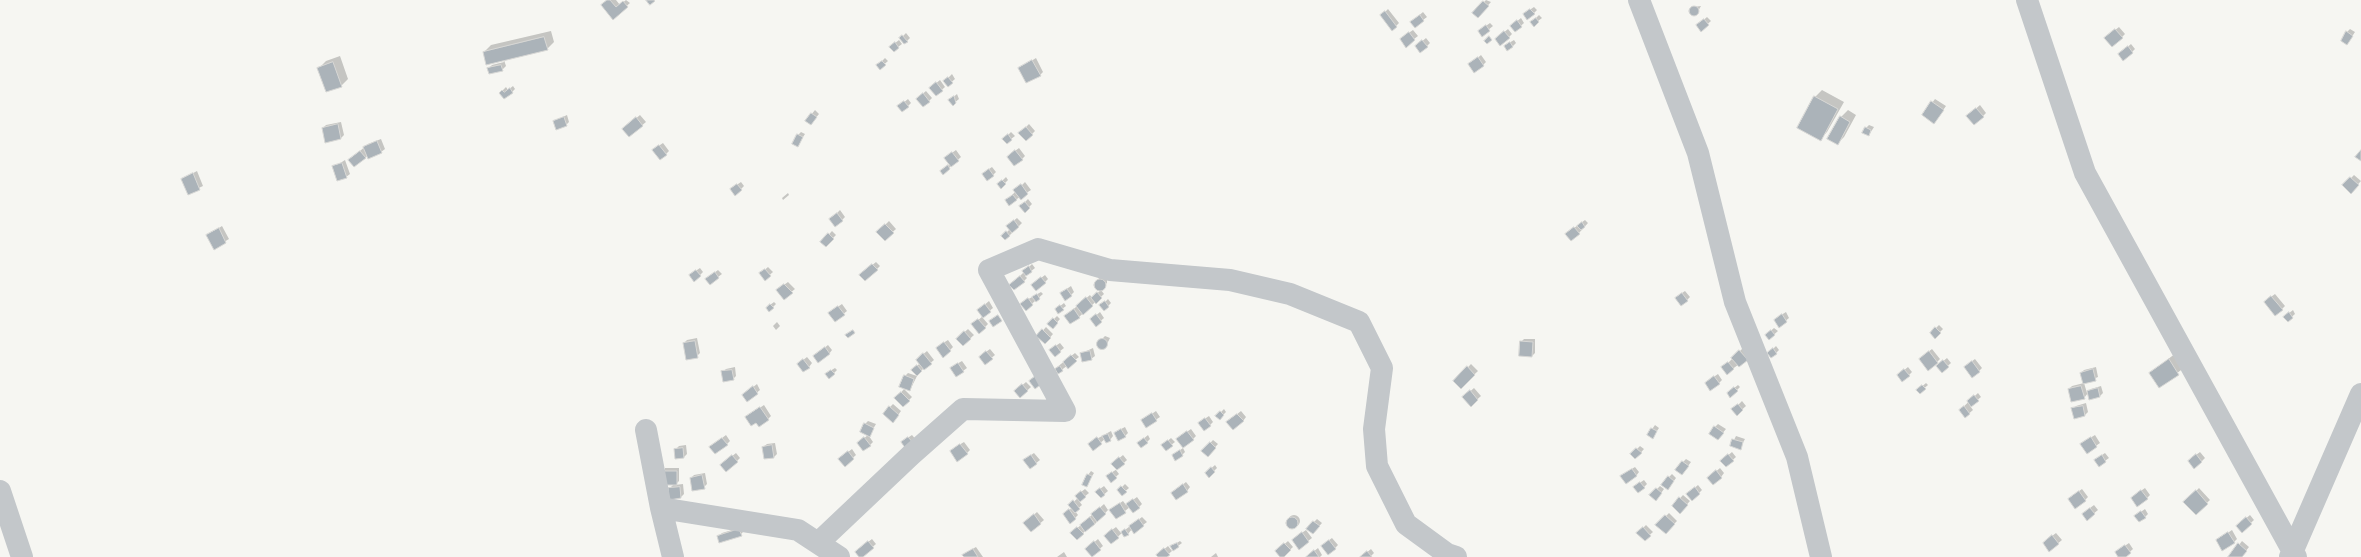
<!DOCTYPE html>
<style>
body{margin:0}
canvas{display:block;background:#f6f6f2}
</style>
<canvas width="2361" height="557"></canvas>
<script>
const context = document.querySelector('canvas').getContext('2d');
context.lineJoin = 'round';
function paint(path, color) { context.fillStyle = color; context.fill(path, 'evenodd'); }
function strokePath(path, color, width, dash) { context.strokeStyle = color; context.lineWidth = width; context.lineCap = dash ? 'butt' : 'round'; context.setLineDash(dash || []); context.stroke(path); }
paint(new Path2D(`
 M608,0H616L620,5L626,0L630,3L613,18Z
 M1486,0L1491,2L1478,16L1474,13Z
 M1701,6L1697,13H1691L1693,7Z
 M1534,7L1537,10L1534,13L1528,11Z
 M1388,9L1399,23L1393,29L1385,12Z
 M1423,12L1427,17L1415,26V19Z
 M1539,15L1542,18L1538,21L1535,19Z
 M1707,17L1711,21L1701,30L1697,26Z
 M1521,18L1524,23L1515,31V23Z
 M1490,23L1493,26L1482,35L1483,28Z
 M2119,27L2125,34L2122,37L2109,35Z
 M1508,29L1512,34L1509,37L1496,39Z
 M2350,29L2355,32L2347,44V32Z
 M1413,30L1418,36L1414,39L1404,36Z
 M551,31L554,42L547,49L504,60L506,66L502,70L488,69L492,65L504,62L503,60L484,52L491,45Z
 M906,33L910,38L905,43L901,38Z
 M1426,38L1430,43L1427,46L1419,44Z
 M899,40L902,44L894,50V44Z
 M1514,40L1516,43L1513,46L1509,43Z
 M2131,44L2135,49L2132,52L2123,51Z
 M1481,55L1486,62L1483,65L1473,62Z
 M340,56L348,79L341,86L319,68L326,61Z
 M885,58L888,61L880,68L878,65Z
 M1036,58L1043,72L1040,75L1020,68Z
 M952,74L955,79L948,85L945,81Z
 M940,80L945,87L936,95L934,85Z
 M513,86L515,89L512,92L500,93L506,87L508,90Z
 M1822,90L1844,102L1827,132L1820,139L1815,97Z
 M926,91L932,98L929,101L920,96Z
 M957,94L959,99L953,104L950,100Z
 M908,99L911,103L908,106L902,104Z
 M1935,99L1946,106L1937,119L1923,115Z
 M1980,105L1986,113L1983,116L1971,113Z
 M815,110L819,114L814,120H807Z
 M1848,110L1856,115L1844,137L1837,144L1841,117Z
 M567,115L569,122L566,125L554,121Z
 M640,115L646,122L629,136L627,126Z
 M341,122L344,135L341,138L323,128L326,125Z
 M1029,124L1035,131L1026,140L1020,133Z
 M1869,125L1874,127L1869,135L1866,128Z
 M801,132L805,134L798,145V135Z
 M1011,132L1015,136L1007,142L1004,139Z
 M381,139L385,149L381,152L368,155L365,158L353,157L368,144Z
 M663,143L669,151L666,154L657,147Z
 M1019,148L1025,156L1022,159L1011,154Z
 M956,150L961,157L943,173L945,168L950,164L949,155Z
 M345,160L350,174L346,177L334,167Z
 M992,167L996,172L993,175L986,171Z
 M197,171L203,186L188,193L182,179Z
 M2354,175L2361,181L2351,192L2344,185Z
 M1006,177L1008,180L1001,187L1002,181Z
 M741,182L744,186L741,189L735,186Z
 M1025,182L1031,190L1009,204L1010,197Z
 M788,193L789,195L783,200L782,198Z
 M1028,199L1032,204L1025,211L1021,206Z
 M840,210L845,217L842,220L834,216Z
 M1017,218L1022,223L1006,239L1003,236L1010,229L1011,223Z
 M1585,220L1588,223L1579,233L1570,231Z
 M889,221L896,229L885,239L878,232Z
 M222,226L229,239L214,248L208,235Z
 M832,231L836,235L826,245L822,242Z
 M876,262L880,266L877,269L864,272Z
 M1032,264L1035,268L1025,276L1027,278L1024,281L1014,282Z
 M768,267L773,272L765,279L761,273Z
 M700,268L703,272L700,275L694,272Z
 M718,270L722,274L710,283V276Z
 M1045,275L1048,279L1045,282H1036Z
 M1100,277L1107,279V283L1100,289H1098L1095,283Z
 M788,282L795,289L784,298L781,287Z
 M1071,286L1074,292L1071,295L1065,290Z
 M1101,290L1104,294L1079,317L1069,313L1090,295L1092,298Z
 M1685,291L1690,297L1687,300L1679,295Z
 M1041,292L1043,294L1026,309L1025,301Z
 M2275,294L2285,306L2282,309L2268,299Z
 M1108,299L1111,303L1108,306H1101Z
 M989,301L993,308L982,317L988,324L985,327L976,322L983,316L982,307Z
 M774,302L776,304L773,307L770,305Z
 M1064,303L1066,306L1058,312L1059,307Z
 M842,304L847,311L836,320L833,310Z
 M2293,310L2295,314L2288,320V314Z
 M1100,312L1104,318L1096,325L1092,319Z
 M1786,312L1789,318L1779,326L1778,317Z
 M1057,316L1060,319L1053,327L1049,324Z
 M777,322L780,326L776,330L773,326Z
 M1939,325L1943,329L1935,337L1931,333Z
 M1046,327L1053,334L1045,343L1038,336Z
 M1774,328L1778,331L1769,339L1766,335Z
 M968,329L974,335L963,345L957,339Z
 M1105,336L1110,338L1107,344L1104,348L1100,347L1099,342Z
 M697,338L700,353L697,356L684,343L687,340Z
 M1524,339H1535V353L1532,356L1521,342Z
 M948,340L953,347L950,350L940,345Z
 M1060,343L1064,348L1055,355L1054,347Z
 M828,345L832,350L829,354L818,353Z
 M1776,346L1779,350L1776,353L1772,350Z
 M1093,348L1095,356L1091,359L1082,353Z
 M1743,348L1750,356L1727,373L1724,367Z
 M990,349L995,355L985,363L983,354Z
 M1932,349L1940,359L1937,362L1923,356Z
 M927,351L934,360L917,374L913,370L920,363V357Z
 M1075,353L1079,357L1052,377V371Z
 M2176,353L2185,367L2159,387L2150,373Z
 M807,357L812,363L809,367L802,361Z
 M1947,358L1951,363L1942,371L1941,363Z
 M1975,359L1982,368L1979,371L1968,364Z
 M962,361L967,368L956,376L955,365Z
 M1471,364L1478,371L1461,387L1455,381Z
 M735,367L736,376L733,379L723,372L726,369Z
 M1908,367L1912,372L1909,375L1902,372Z
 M2096,367L2098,377L2084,383L2087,393L2091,389L2101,386L2103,393L2100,396L2088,393L2084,398L2069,389L2072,386L2084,383L2081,373L2084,370Z
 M835,368L837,370L834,373L830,371Z
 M908,373L917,376L910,390L905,376Z
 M1718,374L1722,380L1719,383L1709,380Z
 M1026,382L1031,387L1020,397L1016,391Z
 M1926,383L1928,385L1920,392L1918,390Z
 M757,384L760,390L748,400L747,392Z
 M1738,385L1740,387L1731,396L1728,393Z
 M1474,388L1481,396L1471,405L1464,397Z
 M904,389L912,397L903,406L896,398Z
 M1978,393L1981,397L1970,406L1973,410L1966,416L1960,410Z
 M1742,401L1746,406L1737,414L1733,410Z
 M2086,403L2088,412L2085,415L2073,409L2076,406Z
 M893,404L901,411L896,418L890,407Z
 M764,405L771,416L768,419L746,417Z
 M1224,409L1226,412L1220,418L1217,416Z
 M1156,411L1160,417L1146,426L1143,420Z
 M1241,411L1246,417L1243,421L1231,419Z
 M1209,416L1213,422L1210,425L1203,420Z
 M868,421L876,424L869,436L873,442L870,445L862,440L868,435L865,424Z
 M1718,424L1726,429L1721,435L1715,427Z
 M1655,425L1659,428L1653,437L1648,435Z
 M1125,427L1128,433L1125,436L1119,430Z
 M1191,429L1196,436L1193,439L1181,436Z
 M1111,431L1113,436L1110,440L1105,439L1093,449V441Z
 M726,435L730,441L727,444H714Z
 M912,435L918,442L906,439Z
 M1148,435L1150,439L1147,442L1142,440Z
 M2095,435L2100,443L2087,452L2085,441Z
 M1736,436L1745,439L1740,448L1731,446Z
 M1171,438L1175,442L1166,449L1163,445Z
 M1213,440L1218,444L1208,455L1203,451Z
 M964,442L970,450L967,453L954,448Z
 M775,443L777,454L774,457L763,447L767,444Z
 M686,445L687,454L684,457L676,449L679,446Z
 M1640,446L1644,449L1636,458L1632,454Z
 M1183,448L1185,452L1182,455H1173Z
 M852,449L856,455L845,465L843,456Z
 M1732,452L1736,457L1726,466L1725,458Z
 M2200,452L2205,458L2202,461L2192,458Z
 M736,453L740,458L737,461L725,462Z
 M1034,453L1040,460L1030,468L1028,457Z
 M2105,453L2109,458L2099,465V457Z
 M1123,455L1127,460L1116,470L1119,474L1111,481V473L1117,469L1116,461Z
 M1686,459L1691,462L1685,470L1683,462Z
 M1215,465L1217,468L1209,476L1206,473Z
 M1635,467L1639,472L1636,476L1625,473Z
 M665,468H679V481L675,485L683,484L684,494L681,497L669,489L674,484H662Z
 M1720,468L1724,473L1721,477L1712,475Z
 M1091,471L1094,473L1086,486L1088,475Z
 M705,473L707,484L704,487L691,478L694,475Z
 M1672,474L1676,478L1671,485L1669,477Z
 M1644,480L1647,484L1644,487L1638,484Z
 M1186,482L1190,487L1187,491L1176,490Z
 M1125,484L1129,488L1122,494L1119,490Z
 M1698,485L1702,490L1699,493L1691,491Z
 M1104,486L1108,491L1101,497L1100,489Z
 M1660,486L1664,489L1659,496L1651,495Z
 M2145,488L2150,495L2147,498L2135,495Z
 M2199,488L2210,500L2196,513L2185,502Z
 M1085,489L1089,493L1079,501L1082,505L1075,511L1078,515L1075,518L1068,511L1072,508L1070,505L1078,498L1076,496Z
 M2082,489L2088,497L2085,500L2072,496Z
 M1683,495L1690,501L1680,512L1673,506Z
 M1137,497L1142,504L1139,507H1130L1116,518L1114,507L1123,501L1126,505Z
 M1104,504L1108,510L1095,524L1083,533H1072Z
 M2094,505L2098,510L2087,519L2086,511Z
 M2145,509L2148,514L2145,517L2135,516Z
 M1037,512L1044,520L1031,531L1028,520Z
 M1669,513L1677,521L1666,532L1657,525Z
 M2250,515L2254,520L2242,531L2237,526Z
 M1288 521a6 6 0 1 1 12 0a6 6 0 1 1-12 0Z
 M1142,517L1147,522L1143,525L1132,529L1128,534L1123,532L1111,543L1108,533L1116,527L1121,533Z
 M1317,519L1322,523L1313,533L1314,522Z
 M1646,525L1653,532L1645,539L1638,533Z
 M742,527L744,531L741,534L719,536L722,533Z
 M1306,530L1312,538L1299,548L1296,537Z
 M2232,530L2237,539L2234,542L2217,540Z
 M2056,533L2062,540L2050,550L2047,540Z
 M1332,538L1338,545L1335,548L1325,543Z
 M872,539L876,544L861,557L859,549Z
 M1098,539L1103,546L1092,555L1090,546Z
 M1180,541L1182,543L1174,549L1172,546Z
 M1288,541L1293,547L1282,557L1277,551Z
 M2242,541L2249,547L2241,557H2230Z
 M2129,543L2133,549L2124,557H2120V549Z
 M1168,546L1172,551L1165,557H1159L1161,552Z
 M976,547L983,557H965L964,555L967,552Z
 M1318,548L1322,555L1320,557H1307Z
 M1371,549L1374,553L1370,557L1365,554Z
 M1064,552L1067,557H1057Z
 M1216,553L1218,557H1211Z`), '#0003');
const building = new Path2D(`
 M607,0H610L616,7L623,1L628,7L613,20L601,5Z
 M646,0H654L655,1L650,5Z
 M1483,1L1489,6L1478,18L1472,13Z
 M1689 11a5 5 0 1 1 10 0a5 5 0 1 1-10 0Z
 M1530,9L1535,14L1527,20L1523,14Z
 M1385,11L1397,27L1392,31L1380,15Z
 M1420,15L1424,21L1415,28L1410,22Z
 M1536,18L1539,22L1534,27L1530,22Z
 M1704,19L1709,25L1701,32L1696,25Z
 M1517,20L1522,27L1515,32L1510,26Z
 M1486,25L1490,31L1482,37L1478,31Z
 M2115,29L2123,38L2112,47L2104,38Z
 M1504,31L1510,38L1500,46L1495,39Z
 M2346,31L2353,36L2347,45L2341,41Z
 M1409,32L1415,40L1406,48L1400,39Z
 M902,35L908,42L904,44L899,38Z
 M1489,36L1492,40L1487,44L1484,41Z
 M544,37L548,50L486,65L483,52Z
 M1422,40L1428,47L1420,53L1415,46Z
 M895,42L899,48L894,52L889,47Z
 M1510,42L1513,47L1507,51L1504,46Z
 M2128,46L2133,53L2123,61L2118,54Z
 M1478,57L1484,66L1474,73L1468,64Z
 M1032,60L1041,76L1026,83L1018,68Z
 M882,61L886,65L880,70L876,65Z
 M333,62L342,87L326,92L317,68Z
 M501,65L503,71L489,74L487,68Z
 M948,77L953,83L948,87L943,81Z
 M936,82L943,91L936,96L929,88Z
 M510,88L513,93L504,99L499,93L502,90L504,92Z
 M923,93L930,102L923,107L916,99Z
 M954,96L956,103L953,106L948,100Z
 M1814,96L1838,109L1821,141L1797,128Z
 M904,101L909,107L902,112L897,106Z
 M1931,101L1944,110L1934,124L1922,115Z
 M1976,108L1984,117L1974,125L1966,116Z
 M811,113L817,117L811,125L805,121Z
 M1840,116L1850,122L1838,145L1827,139Z
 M564,117L567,126L556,130L553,121Z
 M636,117L643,126L629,137L622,129Z
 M338,124L341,139L325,143L322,128Z
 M1026,127L1033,135L1026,141L1018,133Z
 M1865,127L1871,130L1869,136L1862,133Z
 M797,134L803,137L798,147L792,144Z
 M1008,134L1012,140L1007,144L1002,139Z
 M377,141L382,153L368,159L363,147Z
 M659,145L667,155L660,160L652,150Z
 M1015,150L1023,160L1014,166L1007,157Z
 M2361,150V161L2355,157Z
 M360,151L366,158L354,167L348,160Z
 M952,152L959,161L951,167L944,158Z
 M342,163L347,178L337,181L332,166Z
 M948,165L950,169L943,175L940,171Z
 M989,169L994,176L987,181L982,174Z
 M193,173L200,190L188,195L181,179Z
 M2350,177L2359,185L2351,194L2342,185Z
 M1002,180L1006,184L1001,189L997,184Z
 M737,184L742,190L735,196L730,189Z
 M1021,184L1028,194L1021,200L1013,190Z
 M1013,195L1017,200L1009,206L1005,200Z
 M1025,202L1030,208L1025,213L1019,206Z
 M837,213L843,221L835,227L829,219Z
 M1014,220L1019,227L1012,233L1006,226Z
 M1582,222L1585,227L1581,230L1577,226Z
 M885,224L894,233L885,241L876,232Z
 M1574,227L1580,234L1571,241L1565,234Z
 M219,228L226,243L214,250L206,235Z
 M1006,231L1010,236L1005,240L1001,236Z
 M828,233L834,239L826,247L820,242Z
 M872,264L878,270L865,281L859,275Z
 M1029,266L1032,272L1026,276L1022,271Z
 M765,269L771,276L765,281L759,273Z
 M696,270L701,276L694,282L689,275Z
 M715,272L719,278L710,285L705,279Z
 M1020,276L1025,282L1014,290L1009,285Z
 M1041,277L1046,283L1036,291L1031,285Z
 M1094 285a6 6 0 1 1 12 0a6 6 0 1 1-12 0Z
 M784,284L793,293L784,300L776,290Z
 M1067,289L1072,296L1065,301L1060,293Z
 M1097,292L1102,298L1096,304L1091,298Z
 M1682,293L1688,301L1681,306L1675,298Z
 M1037,294L1040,299L1036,302L1032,297Z
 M2271,296L2283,310L2275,316L2264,302Z
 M1086,297L1093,306L1083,315L1076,306Z
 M1028,298L1033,305L1026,311L1020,304Z
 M1105,301L1109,307L1104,311L1099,305Z
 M770,304L774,308L769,312L766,308Z
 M985,304L991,312L983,318L977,310Z
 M1060,305L1064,310L1058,314L1055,309Z
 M838,306L845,315L835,322L828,313Z
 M1074,309L1080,318L1070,324L1064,316Z
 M2289,312L2293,318L2288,322L2283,317Z
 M1096,314L1102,322L1096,327L1090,319Z
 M1782,314L1787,322L1779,328L1774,320Z
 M998,315L1002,321L993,327L989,321Z
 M1053,318L1058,323L1053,329L1047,324Z
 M978,319L986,328L979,334L971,324Z
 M1935,327L1941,333L1935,339L1930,333Z
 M1042,329L1051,338L1045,344L1036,336Z
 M853,330L855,333L848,338L845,335Z
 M1771,330L1775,335L1769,340L1765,335Z
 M964,331L971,339L963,346L956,339Z
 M1096.5 344a5.5 5.5 0 1 1 11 0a5.5 5.5 0 1 1-11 0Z
 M695,341L698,358L686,360L683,343Z
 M1520,341L1533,342L1532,357L1519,356Z
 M944,342L951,351L943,358L936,348Z
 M1056,345L1061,352L1055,357L1049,350Z
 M825,347L830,354L818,363L813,356Z
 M1773,348L1777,354L1771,358L1767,353Z
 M1739,350L1748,360L1739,367L1731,358Z
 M986,351L993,359L985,365L979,357Z
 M1090,351L1092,360L1082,362L1080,353Z
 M1929,351L1938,363L1928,371L1919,359Z
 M923,353L932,364L924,370L916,360Z
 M1071,355L1077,361L1068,369L1063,362Z
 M803,359L810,368L803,372L797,364Z
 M2169,359L2179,375L2159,388L2149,373Z
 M1943,360L1949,367L1942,373L1936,366Z
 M1972,361L1980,372L1972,378L1964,367Z
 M1728,362L1734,369L1727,375L1721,367Z
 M958,363L964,372L956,377L950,368Z
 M917,365L922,371L917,376L911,370Z
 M1060,366L1063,371L1058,374L1055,369Z
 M1467,366L1475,375L1461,389L1453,381Z
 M1904,369L1910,376L1902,382L1897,375Z
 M2093,369L2096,381L2083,384L2080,373Z
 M732,370L734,380L723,382L721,371Z
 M831,370L835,374L829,379L825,374Z
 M1038,374L1044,382L1035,389L1029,381Z
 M904,375L914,379L910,391L899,387Z
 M1714,376L1720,384L1710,391L1705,383Z
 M1022,384L1028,391L1020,398L1014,391Z
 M1922,385L1926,389L1920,394L1916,390Z
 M753,386L758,394L747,402L742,395Z
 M2081,386L2085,399L2071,402L2068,389Z
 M1734,387L1738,391L1730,398L1727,393Z
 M2098,388L2100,397L2089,400L2087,391Z
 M1470,390L1478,400L1471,407L1462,397Z
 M901,392L910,401L903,407L894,398Z
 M1974,395L1979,401L1971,407L1967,401Z
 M1738,404L1743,410L1737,416L1731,409Z
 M889,406L899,415L893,423L883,414Z
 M1964,406L1970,414L1965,418L1959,410Z
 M2083,406L2085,416L2074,419L2071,408Z
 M760,407L769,420L759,427L756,423L751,426L745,417Z
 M1220,411L1224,415L1220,420L1215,416Z
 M1152,413L1157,421L1146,428L1141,420Z
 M1237,414L1244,421L1233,430L1226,422Z
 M1205,418L1211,426L1204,431L1198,423Z
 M864,423L874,428L870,437L860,432Z
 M1714,426L1724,433L1718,440L1709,434Z
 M1651,428L1657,431L1653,439L1647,435Z
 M1121,429L1126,437L1118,441L1114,433Z
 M1187,431L1194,440L1183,448L1176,439Z
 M1108,434L1111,441L1106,443L1102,436Z
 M864,437L871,446L863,451L857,443Z
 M908,437L916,446L908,452L901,442Z
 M1097,437L1102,444L1093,451L1088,444Z
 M2091,437L2097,447L2087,454L2080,444Z
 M722,438L728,445L715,454L709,447Z
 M1144,438L1148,443L1141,448L1137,443Z
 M1732,439L1743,442L1741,450L1730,446Z
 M1168,440L1173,446L1166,451L1161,445Z
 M1210,442L1216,448L1208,457L1201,451Z
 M960,444L968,454L957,462L950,451Z
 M772,445L774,458L764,459L762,447Z
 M683,448L684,458L675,459L674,449Z
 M1636,448L1642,453L1635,459L1630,454Z
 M1180,450L1183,456L1175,461L1172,455Z
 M848,451L854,459L845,467L838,459Z
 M1728,454L1734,461L1726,467L1720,461Z
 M2196,454L2202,462L2194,469L2188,461Z
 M732,455L738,462L726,472L720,465Z
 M1031,455L1037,464L1030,469L1023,460Z
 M2102,455L2106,462L2099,467L2094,460Z
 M1119,457L1125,464L1117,470L1111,464Z
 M1682,461L1689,466L1682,475L1675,470Z
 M1211,467L1215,472L1209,478L1205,473Z
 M1632,469L1637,476L1626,484L1620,476Z
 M1716,470L1722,478L1713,485L1707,478Z
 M660,471H677V485H660Z
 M1112,472L1117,478L1111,483L1106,476Z
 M1087,474L1092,476L1087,487L1082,485Z
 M702,475L705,489L692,491L690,478Z
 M1668,476L1674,481L1668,490L1661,485Z
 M1640,482L1645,488L1638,493L1633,487Z
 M1183,484L1188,492L1176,500L1171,493Z
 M1121,486L1127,492L1122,496L1117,490Z
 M680,487L681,498L669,500L668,488Z
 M1695,487L1700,494L1692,501L1686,494Z
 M1100,488L1105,495L1101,498L1095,492Z
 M1656,488L1662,493L1656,501L1649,495Z
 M2141,490L2148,499L2137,507L2131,498Z
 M2196,490L2208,504L2196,515L2183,502Z
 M1081,491L1086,497L1080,502L1075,496Z
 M2079,491L2086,501L2075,509L2068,499Z
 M1679,497L1688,505L1680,514L1672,506Z
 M1133,499L1140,508L1133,513L1126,504Z
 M1073,500L1080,509L1075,513L1068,505Z
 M1120,503L1126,513L1116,519L1109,510Z
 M1100,507L1106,514L1097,522L1091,514Z
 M2090,508L2095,514L2087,521L2082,514Z
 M1069,509L1076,519L1070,524L1063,514Z
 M2141,511L2146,518L2139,522L2134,516Z
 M1034,514L1041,524L1031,532L1023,523Z
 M1665,515L1675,524L1666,534L1655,525Z
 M1286 523a6 6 0 1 1 12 0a6 6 0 1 1-12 0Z
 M1090,517L1095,524L1085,532L1080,525Z
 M2246,517L2252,524L2242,533L2236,526Z
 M1139,519L1144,526L1134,534L1129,526Z
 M1313,521L1320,526L1313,534L1306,529Z
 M1077,527L1084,534L1077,540L1070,533Z
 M1643,527L1651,536L1645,541L1636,533Z
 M739,529L742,536L719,543L717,536Z
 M1112,529L1119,538L1111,544L1104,536Z
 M1125,529L1129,535L1124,537L1121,532Z
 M1302,532L1309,542L1299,550L1292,540Z
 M2228,532L2235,543L2222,551L2216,540Z
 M2052,535L2059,544L2049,552L2043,543Z
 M1329,540L1336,549L1328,555L1321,546Z
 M868,541L874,548L863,557H859L855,552Z
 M1094,541L1101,550L1092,557L1085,549Z
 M1177,543L1179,547L1173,551L1170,546Z
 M1284,543L1291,550L1284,557H1280L1275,551Z
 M2238,543L2247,551L2242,557H2228Z
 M2125,545L2131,553L2126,557H2118L2115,552Z
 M1164,548L1170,555L1167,557H1158L1156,555Z
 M973,549L978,557H964L962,555Z
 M1314,550L1319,557H1306Z
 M1367,551L1372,557H1360Z`);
paint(building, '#abb3b9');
strokePath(building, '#d7d7d5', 1);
strokePath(new Path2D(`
 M1639,0L1698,153L1735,302L1797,457L1821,557
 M2027,0L2085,173L2296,557
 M646,430L661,508
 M0,491L22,557
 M818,543L911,455L963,409L1065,411L989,270L1038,249L1110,270L1230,280L1290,294L1359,322L1382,368L1374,429L1377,466L1406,524L1447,554L1456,557
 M673,557L661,508L798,530L839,557
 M2290,557L2361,394`), '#c3c7ca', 22);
</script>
